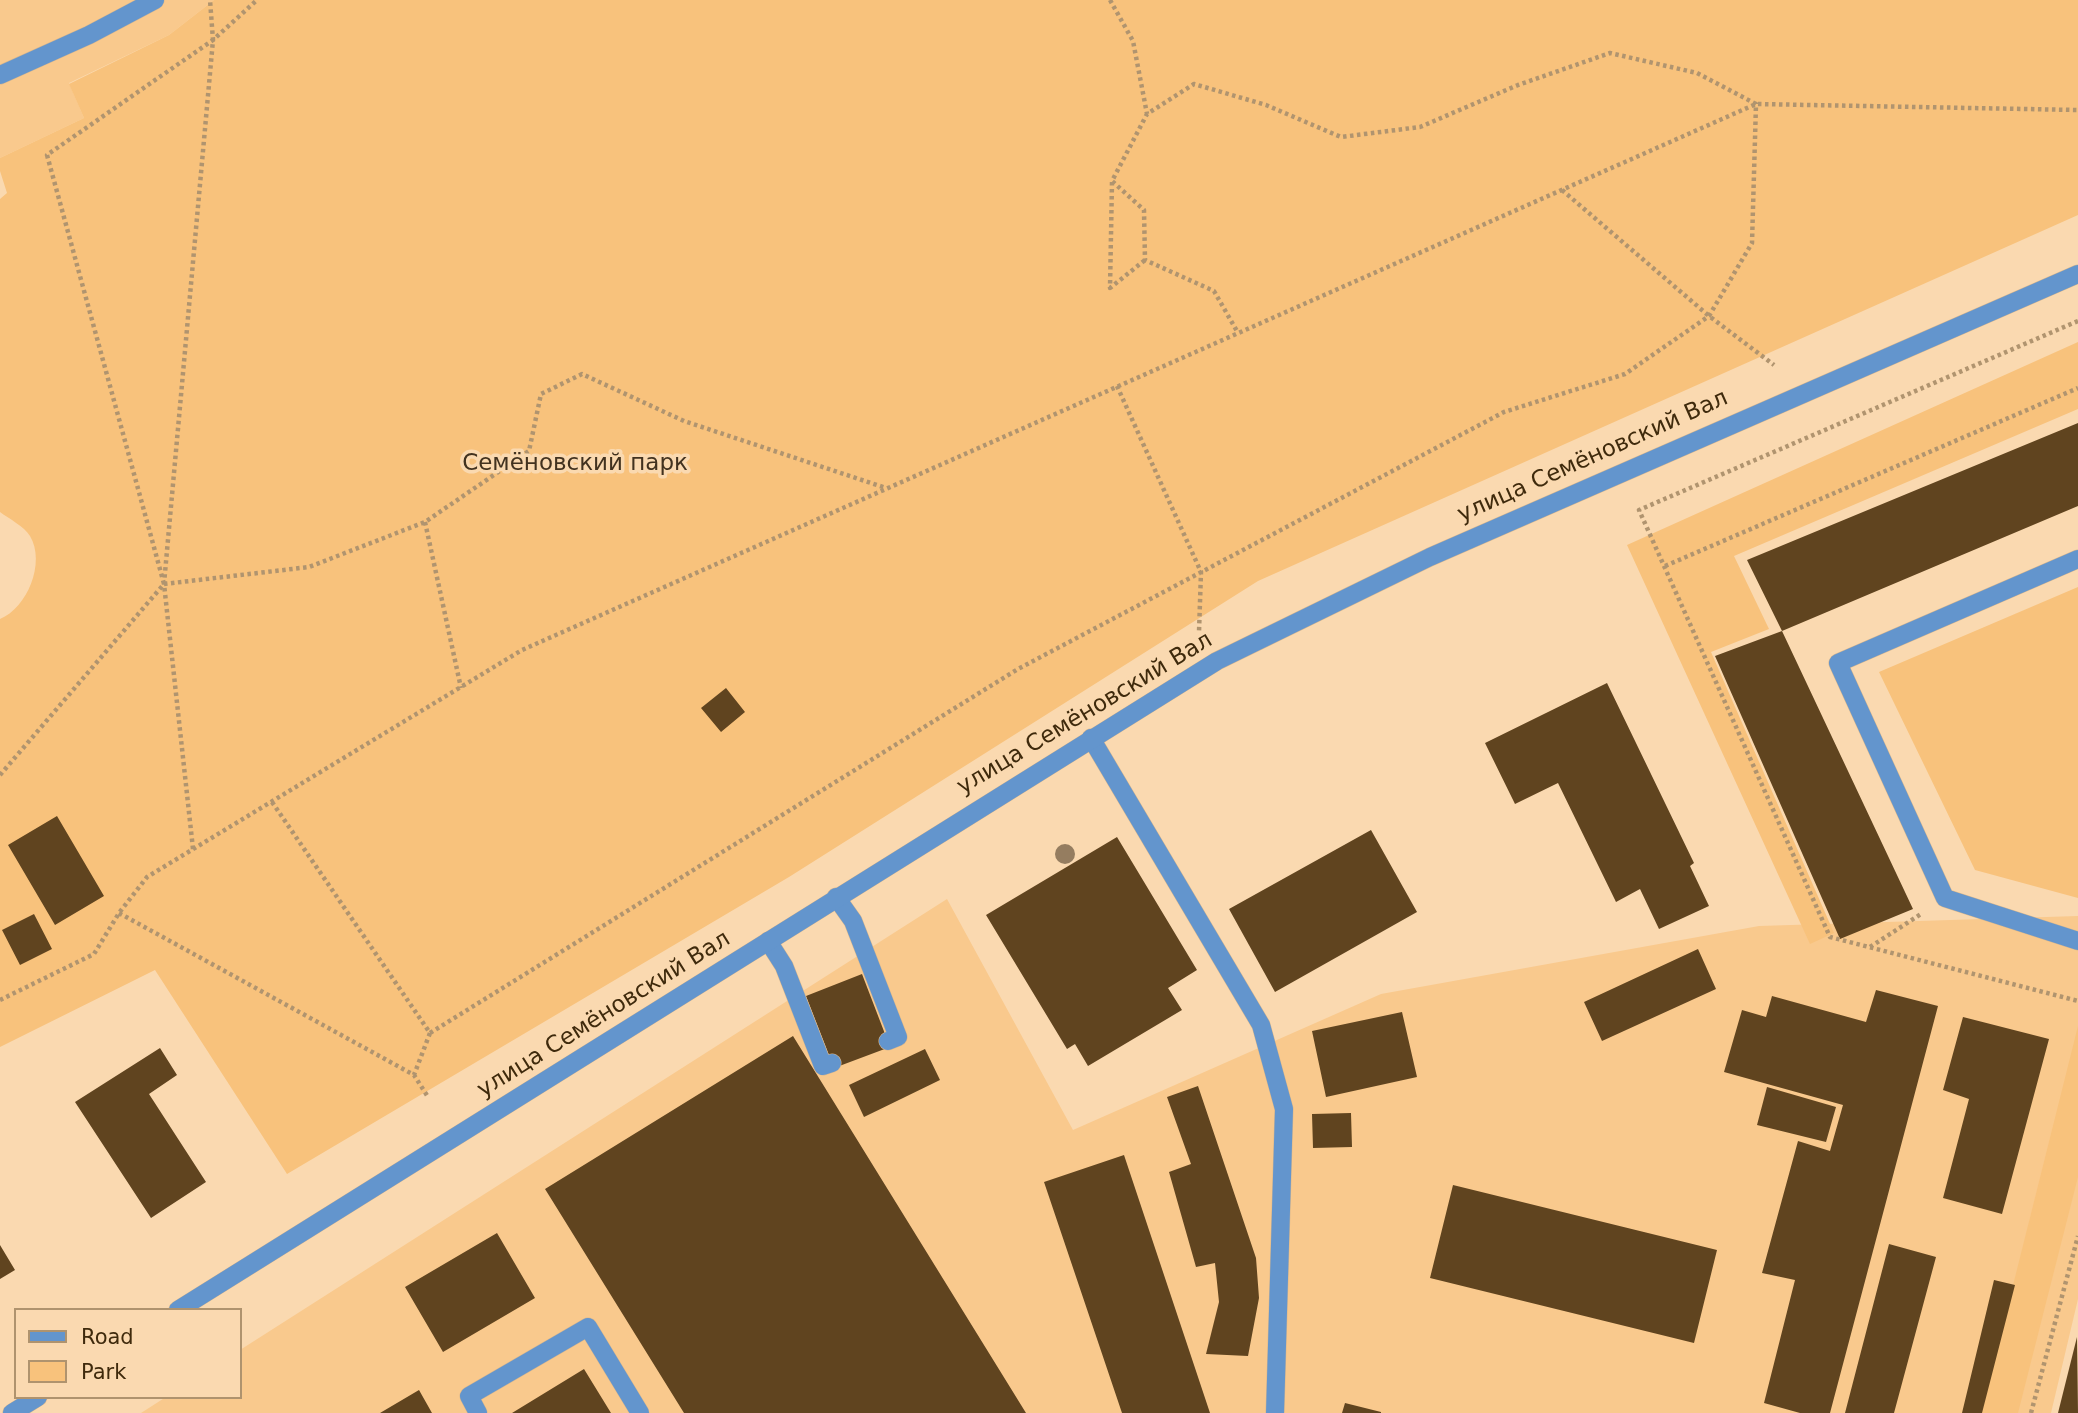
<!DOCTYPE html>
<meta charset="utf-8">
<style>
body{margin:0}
#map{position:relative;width:2078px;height:1413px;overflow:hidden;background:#fad9b0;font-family:"DejaVu Sans",sans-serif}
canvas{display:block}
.legend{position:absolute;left:14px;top:1308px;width:228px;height:91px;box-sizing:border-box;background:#fad9b0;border:2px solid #af936e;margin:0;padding:9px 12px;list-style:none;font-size:21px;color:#3f2a0c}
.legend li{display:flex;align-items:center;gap:14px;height:35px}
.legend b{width:35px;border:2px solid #af936e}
</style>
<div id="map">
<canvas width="2078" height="1413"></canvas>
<ul class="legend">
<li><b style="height:9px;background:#6395cd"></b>Road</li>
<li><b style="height:19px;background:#f8c27c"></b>Park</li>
</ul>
</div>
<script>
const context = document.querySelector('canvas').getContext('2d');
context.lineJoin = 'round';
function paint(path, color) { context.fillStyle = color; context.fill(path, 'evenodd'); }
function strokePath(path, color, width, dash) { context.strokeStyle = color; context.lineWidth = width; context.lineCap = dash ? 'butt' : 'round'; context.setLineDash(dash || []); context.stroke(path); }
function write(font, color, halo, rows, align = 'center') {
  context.font = font + ' "DejaVu Sans",sans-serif'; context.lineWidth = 7; context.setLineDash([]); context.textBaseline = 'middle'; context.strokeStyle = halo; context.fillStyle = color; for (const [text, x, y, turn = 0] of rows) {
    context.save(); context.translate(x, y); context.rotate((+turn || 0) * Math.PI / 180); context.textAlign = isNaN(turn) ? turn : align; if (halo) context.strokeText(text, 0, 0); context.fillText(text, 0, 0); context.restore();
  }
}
paint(new Path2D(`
 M0,0H214L169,35L69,83L84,118L0,158Z
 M947,899L1073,1130L1381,994L1759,926L2078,916V1299L2051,1413H141L166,1397H240V1350Z`), '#f9c98d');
paint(new Path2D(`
 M214,0H2078V215L1258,581L789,877L287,1174L155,970L0,1047V619C27,608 46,563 30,536C25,527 8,518 0,512V199L7,193L0,171V158L84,118L69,84L169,35Z
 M2078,342V409L1734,556L1769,629L1711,652L1834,933L1810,944L1627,545Z
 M2078,587V898L1975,870L1879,672Z
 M2078,1026V1177L2018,1413H1981Z`), '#f8c27c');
paint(new Path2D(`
 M2078,423V506L1782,631L1747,560Z
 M1782,631L1913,909L1840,939L1715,656Z
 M1607,683L1694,863L1690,866L1709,906L1659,929L1640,889L1616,902L1558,783L1515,804L1485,743Z
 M726,688L745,712L721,732L701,708Z
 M57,816L104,896L55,925L8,845Z
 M1371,830L1417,912L1275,992L1229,909Z
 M1117,837L1197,970L1168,988L1182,1010L1088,1066L1075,1044L1067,1049L986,915Z
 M34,914L52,949L20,965L2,930Z
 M1698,949L1716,989L1602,1041L1584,1002Z
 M862,974L890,1047L834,1068L806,996Z
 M1876,990L1938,1006L1830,1413H1800L1764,1403L1795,1280L1762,1273L1798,1141L1830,1151L1843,1105L1724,1072L1742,1010L1766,1017L1772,996L1866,1022Z
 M1402,1012L1417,1077L1326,1097L1312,1031Z
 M1963,1017L2049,1039L2002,1214L1943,1198L1969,1099L1943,1090Z
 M793,1036L1026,1413H684L550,1197L545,1189Z
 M160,1048L177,1075L149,1094L206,1182L151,1218L75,1102Z
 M925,1049L940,1080L864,1117L849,1085Z
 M1198,1086L1256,1258L1259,1298L1248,1356L1206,1354L1219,1302L1215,1263L1196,1267L1169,1172L1191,1164L1167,1097Z
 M1767,1087L1836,1107L1826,1142L1757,1125Z
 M1351,1113L1352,1147L1313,1148L1312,1114Z
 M1124,1155L1210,1413H1122L1044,1182Z
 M1453,1185L1717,1250L1694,1343L1430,1278Z
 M497,1233L535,1298L443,1352L405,1287Z
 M1889,1244L1936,1257L1894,1413H1845Z
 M0,1245L15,1270L0,1279Z
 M1994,1280L2015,1285L1982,1413H1962Z
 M2077,1337L2078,1413H2058Z
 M584,1369L611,1413H512Z
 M419,1390L432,1413H380Z
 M1345,1403L1381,1412V1413H1342Z`), '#60441f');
const service = new Path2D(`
 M0,75L89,35L155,0
 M2078,559L1838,663L1945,898L2078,941
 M1091,738L1261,1025L1284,1109L1275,1413
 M836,897L853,921L898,1037L888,1041
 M768,941L784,966L823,1066L832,1063
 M478,1413L469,1396L588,1327L640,1413`);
const tertiary = new Path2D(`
 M178,1310L1217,661L1430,557L2078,274
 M12,1413L38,1397`);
strokePath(service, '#d5b68f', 19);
strokePath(tertiary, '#d5b68f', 19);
strokePath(new Path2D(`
 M1110,0L1133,41L1147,114
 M1112,182L1110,288L1145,260
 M1562,190L1709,316L1774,365
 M2078,321L1639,510L1830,937L2078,1001
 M1117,386L1201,572L1199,632
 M425,522L461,688
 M1665,566L2078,388
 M164,584L309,567L425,522L529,451L541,394L582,374L684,421L886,488
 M0,775L164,584L47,155L213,40L257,0
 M272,802L430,1033L414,1075
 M193,849L164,584L213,40L210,0
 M119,913L414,1075L428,1097
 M1870,947L1921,914
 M0,1000L94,954L119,913L147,877L522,650L1756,104L2078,110
 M430,1033L1018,669L1504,412L1625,374L1709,316L1752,243L1756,104L1697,73L1610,53L1518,85L1420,127L1341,137L1266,105L1194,84L1147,114L1112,181L1144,210L1145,260L1214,291L1238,333
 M2031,1413L2078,1236`), '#b0946f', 4.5, [3.5, 3.5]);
strokePath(service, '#6395cd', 18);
strokePath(tertiary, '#6395cd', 18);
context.fillStyle = '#957d60';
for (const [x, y] of [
 [1065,854]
]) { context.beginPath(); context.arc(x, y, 10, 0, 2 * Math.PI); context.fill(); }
write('23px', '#3f2a0c', '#fad9b0', [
 ["улица Семёновский Вал",1593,457,-24],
 ["улица Семёновский Вал",1085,714,-31],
 ["улица Семёновский Вал",604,1015,-32]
]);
write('23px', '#42321f', '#fad9b0', [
 ["Семёновский парк",575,464]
]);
</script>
